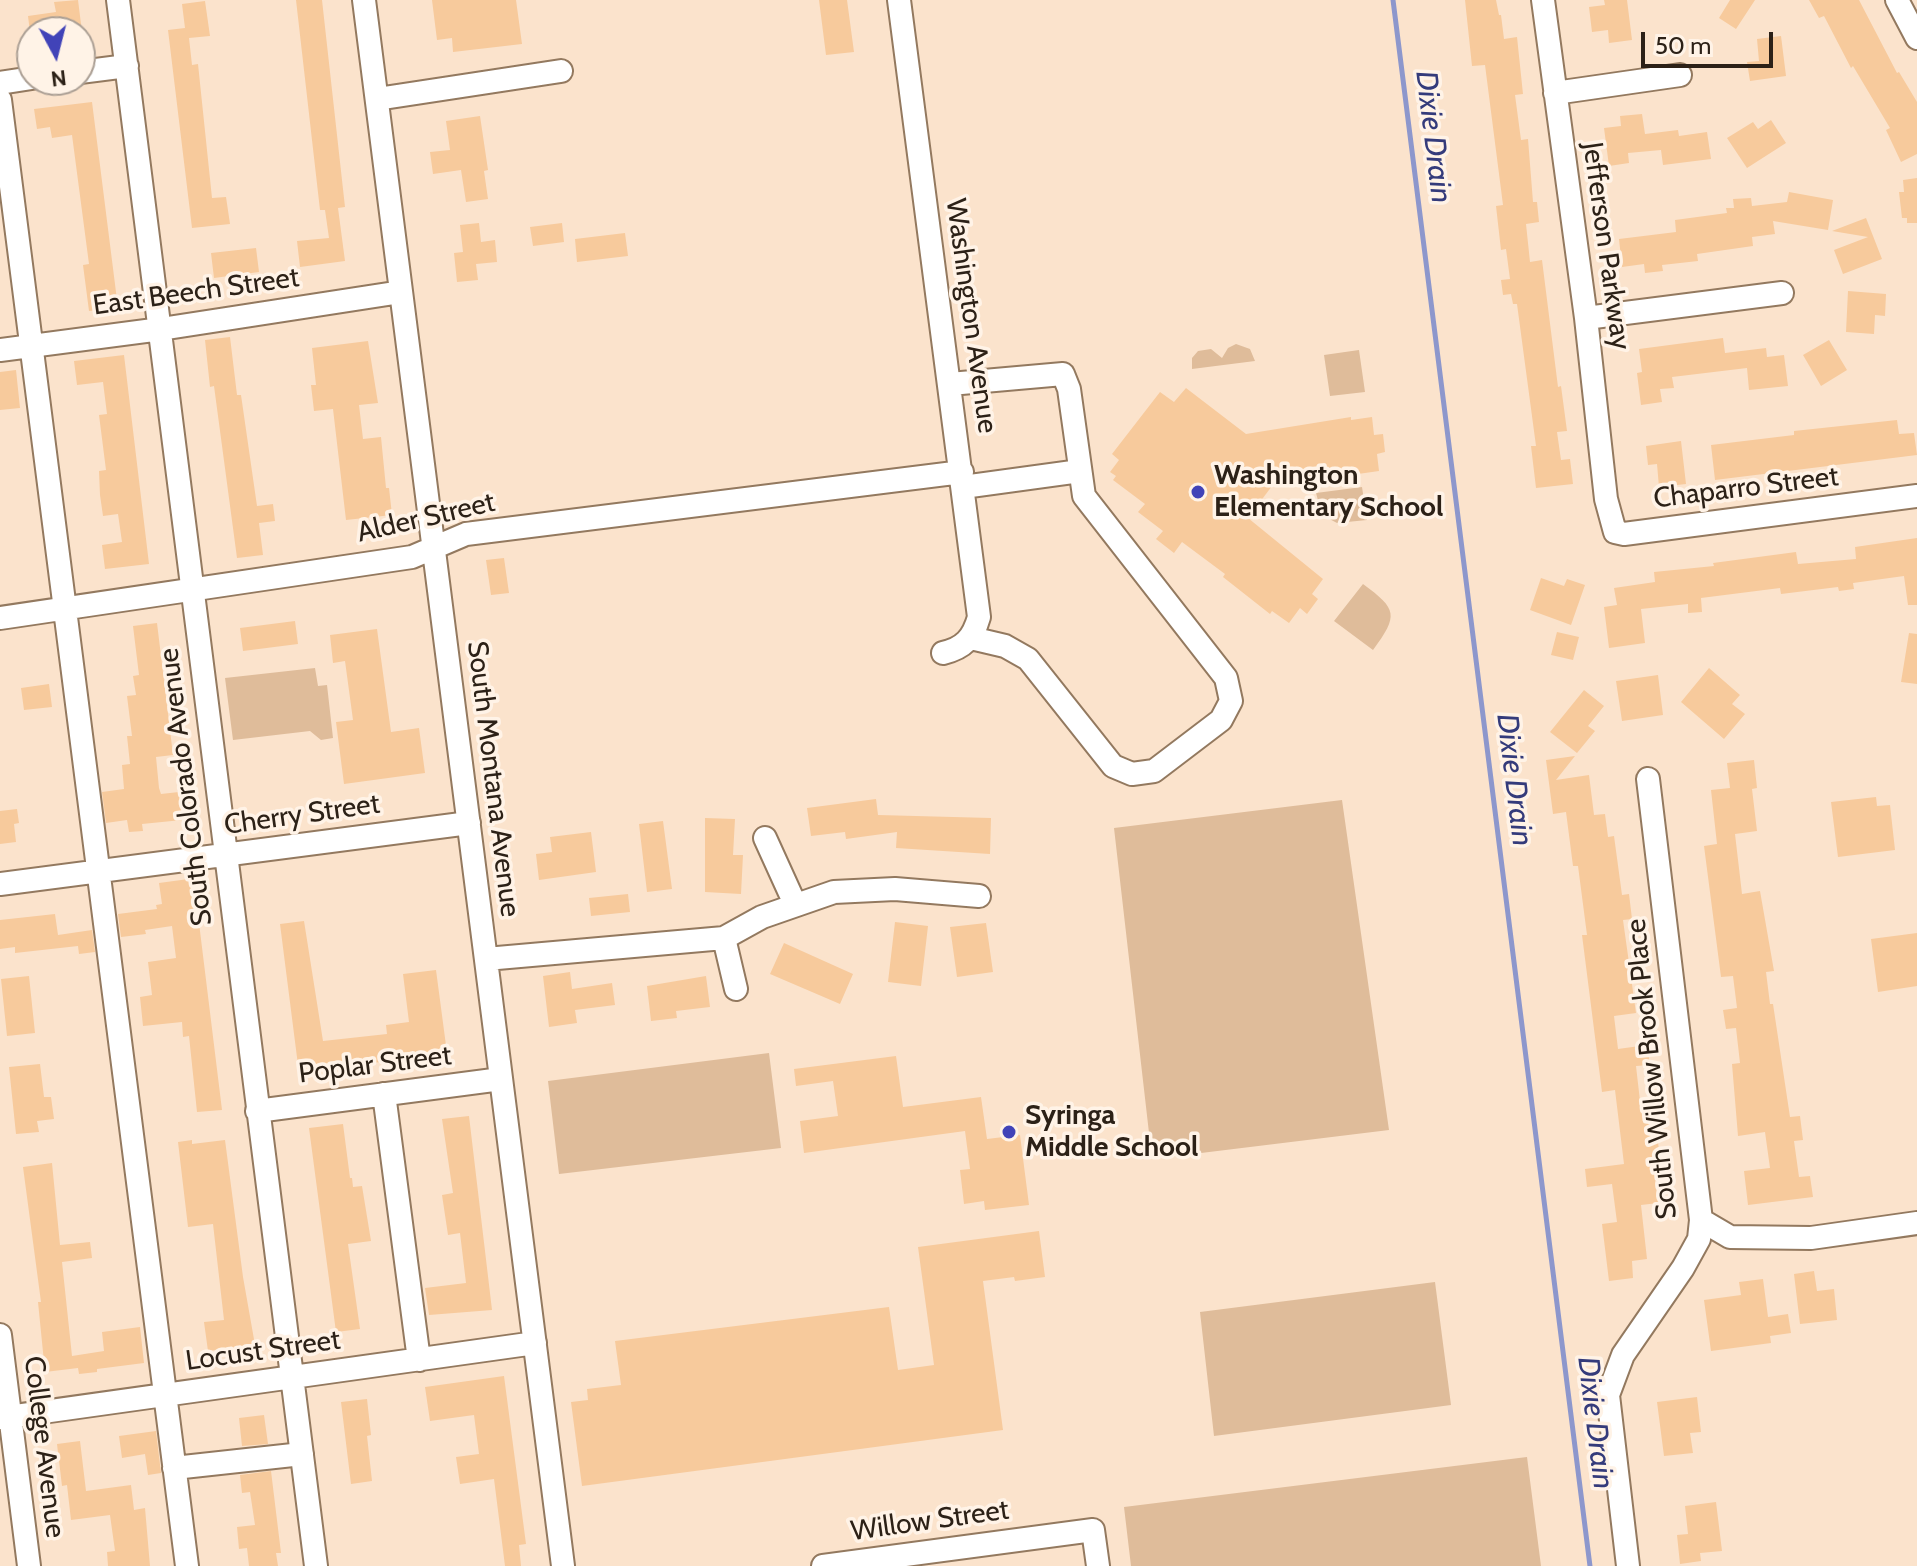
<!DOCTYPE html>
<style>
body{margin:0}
#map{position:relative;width:1917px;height:1566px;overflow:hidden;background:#fbe3cc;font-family:Cabin,sans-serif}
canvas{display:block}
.north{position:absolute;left:16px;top:16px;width:80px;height:80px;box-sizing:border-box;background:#fff3e7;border:2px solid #ab9f94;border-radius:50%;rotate:173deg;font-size:22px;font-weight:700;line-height:32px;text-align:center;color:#2c2117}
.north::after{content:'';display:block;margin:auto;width:28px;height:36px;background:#4143b8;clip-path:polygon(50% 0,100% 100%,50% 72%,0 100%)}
.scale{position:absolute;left:1641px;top:32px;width:132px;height:36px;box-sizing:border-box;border:4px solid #2c2117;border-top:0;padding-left:10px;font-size:24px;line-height:28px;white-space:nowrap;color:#2c2117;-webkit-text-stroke:6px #fff3e7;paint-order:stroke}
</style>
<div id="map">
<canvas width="1917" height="1566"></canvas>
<div class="north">N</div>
<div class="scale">50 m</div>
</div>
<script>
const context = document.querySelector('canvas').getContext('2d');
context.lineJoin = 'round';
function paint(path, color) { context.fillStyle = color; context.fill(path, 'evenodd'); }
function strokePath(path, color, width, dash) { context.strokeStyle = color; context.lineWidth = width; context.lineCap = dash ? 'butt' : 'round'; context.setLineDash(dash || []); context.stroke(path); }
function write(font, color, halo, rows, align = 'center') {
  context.font = font + ' Cabin,sans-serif'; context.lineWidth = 7; context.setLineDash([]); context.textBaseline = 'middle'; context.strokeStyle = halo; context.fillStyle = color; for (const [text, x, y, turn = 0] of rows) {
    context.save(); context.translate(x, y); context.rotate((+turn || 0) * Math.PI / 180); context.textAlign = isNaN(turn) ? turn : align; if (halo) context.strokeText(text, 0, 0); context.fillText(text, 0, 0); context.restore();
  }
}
paint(new Path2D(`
 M1236,344L1250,349L1255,361L1192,369V358L1198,351L1211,349L1222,358L1228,348Z
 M1359,350L1365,392L1330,396L1324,355Z
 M1362,487L1367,520L1337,523L1322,515L1316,493Z
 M1363,584C1397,609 1399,615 1373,650L1334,621Z
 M315,668L318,686L327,685L333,738L321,740L310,731L233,740L225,678Z
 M1342,800L1389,1130L1152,1159L1114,828Z
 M769,1053L781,1148L559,1174L548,1081Z
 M1435,1282L1451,1405L1214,1436L1200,1312Z
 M1527,1457L1541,1566H1131L1124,1507Z`), '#dfbc9a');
strokePath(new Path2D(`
 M1393,0L1590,1566`), '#8d97cc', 5);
paint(new Path2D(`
 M78,0L82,32H30L28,16L56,12L54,2Z
 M296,0H322L345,207L338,208L345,261L300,267L297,241L329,238L325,210H320Z
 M432,0H516L522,44L453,52L452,38L437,40Z
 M819,0H847L854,52L826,55Z
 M1465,0H1496L1499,15H1501L1504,39L1517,37L1523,94L1515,95L1521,140L1528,139L1533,202H1537L1539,222L1526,224L1530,262L1542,260L1558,387L1561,386L1567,431L1557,432L1561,460L1570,459L1573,484L1536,488L1531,446H1536L1517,304H1513L1511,294L1503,295L1501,280L1510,279L1506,249L1501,250L1496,206L1503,205L1485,65L1472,66Z
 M1604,0H1627L1632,40L1609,43L1608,30L1592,32L1589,7L1605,5Z
 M1730,0H1755L1736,29L1719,18Z
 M1809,0H1859L1897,73L1899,72L1917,102V154L1901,162L1886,130L1890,128L1853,66L1851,68L1824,16L1819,18Z
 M205,1L210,36L189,38L192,65L198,64L212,198L226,197L230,224L192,228L168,30L185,28L182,4Z
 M1781,36L1786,76L1750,81L1747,62L1759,61L1757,39Z
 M92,102L118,308L89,311L83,265L89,264L72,135L52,138L50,127L37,129L34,109Z
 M1642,114L1645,134L1678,130L1679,136L1707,132L1711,159L1663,165L1661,150L1628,153L1629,163L1609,166L1604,128L1621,126L1620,116Z
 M480,116L488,170L484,171L488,199L466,202L461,170L433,174L430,152L450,150L446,121Z
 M1771,120L1786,143L1747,168L1727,138L1753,122L1758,129Z
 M1917,178V223H1907V218H1902L1899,192H1904L1903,180Z
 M1789,192L1833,200L1828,230L1773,221L1775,234L1752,237L1753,246L1697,254L1698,261L1662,265L1663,271L1645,273L1644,264L1622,267L1619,239L1676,232L1675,220L1727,213L1726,208H1734L1733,199L1751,198L1752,206L1787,202Z
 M1866,218L1882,259L1843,274L1834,250L1868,237L1832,231Z
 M479,223L481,242L495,240L497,262L476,264L478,280L457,282L454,253L463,252L460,225Z
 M562,223L564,242L533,246L530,227Z
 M625,233L628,256L577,262L575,239Z
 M256,248L259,272L214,278L211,253Z
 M1848,291L1886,294L1885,316L1875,315L1874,334L1846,332Z
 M230,337L237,395H241L257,506L273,504L275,521L259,523L263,555L237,558L214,386L210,387L205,340Z
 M1723,338L1725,353L1766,348L1767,357L1784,355L1788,386L1749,390L1747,368L1672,377L1674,388L1660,389L1662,402L1641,405L1637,373L1642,372L1639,349Z
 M1829,340L1847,370L1821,386L1803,355Z
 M368,341L378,403L359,405L363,439L381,437L386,488H389L392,515L346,520L333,409L314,411L311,385H316L312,348Z
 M124,355L149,564L105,569L102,545L122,542L118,514L103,516L100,495L99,471L106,470L99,415L107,414L103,382L77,385L74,361Z
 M16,370L20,408L0,410V372Z
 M1186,388L1246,434L1351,417V420L1372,417L1374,435L1383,434L1385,452L1377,454L1379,471L1358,474V477L1272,486L1248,518L1323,579L1312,594L1318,599L1307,614L1300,608L1289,623L1272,611L1270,614L1223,577L1225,574L1182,542L1174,553L1156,539L1163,531L1138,512L1145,504L1113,480L1116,476L1110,472L1119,460L1112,454L1160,392L1174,402Z
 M1897,420L1899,434L1914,433L1917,455L1715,480L1711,445L1794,435V431Z
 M1681,441L1686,484L1659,487L1657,464L1648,465L1646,446Z
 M1917,538V605H1908L1904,576L1853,583L1854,589L1839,591L1838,587L1781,594L1780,588L1701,598L1702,612L1688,613V604L1641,609L1645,643L1609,648L1604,607L1617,605L1614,588L1655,582L1654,572L1714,566L1713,563L1796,552L1798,564L1856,559L1855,547Z
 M504,558L509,593L491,595L486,560Z
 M1541,578L1564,586L1567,579L1585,585L1571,625L1530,610Z
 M295,621L298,644L243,651L240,628Z
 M157,623L173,755L156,757L159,788L161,794L179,792L182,820L142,824L143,831L129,832L127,820L106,823L102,792L124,789L122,765L130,764L127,736H132L127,696L136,695L133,676L139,675L133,626Z
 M377,629L391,732L419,728L425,773L344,784L336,722L353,720L345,661L333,663L330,635Z
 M1557,632L1579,637L1573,660L1551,655Z
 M1909,633L1917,634V684L1901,682Z
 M1709,668L1740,695L1732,704L1745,714L1724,739L1681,702Z
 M1658,675L1663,715L1622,721L1616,681Z
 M49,684L52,707L24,710L21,688Z
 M1584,690L1604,706L1588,726L1595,731L1577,753L1550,732Z
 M1575,756L1556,780L1589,775L1594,815L1605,814L1608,837L1614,836L1622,895L1629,894L1632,919L1623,920L1636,1013L1614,1016L1618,1049L1647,1045L1650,1065L1636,1066L1640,1101L1653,1099L1660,1159H1663L1665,1179L1655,1181L1658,1203L1641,1205L1647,1259L1632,1261L1633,1278L1609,1281L1602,1224L1617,1222L1612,1184L1587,1187L1585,1169L1624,1164L1615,1090L1602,1092L1582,935H1587L1578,866H1573L1566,812L1553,814L1546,760Z
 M1754,760L1757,788L1752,789L1757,831L1735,834L1742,894L1760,891L1774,971L1766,972L1770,1004H1773L1790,1117L1800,1116L1803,1140L1794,1141L1799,1177L1810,1176L1813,1197L1748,1205L1744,1171L1770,1168L1765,1132L1738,1136L1732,1064L1740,1063L1736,1028L1726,1029L1723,1010L1737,1008L1733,976L1721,977L1704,846L1717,844L1711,790L1730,788L1727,763Z
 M1876,797L1877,806L1890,805L1895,850L1838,857L1831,802Z
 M876,799L878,815L991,818L990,854L896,848L897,832L846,839L845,832L811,836L807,808Z
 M17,809L19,823L14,824L16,842L0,844V811Z
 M705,818L735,819L733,855H743L741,894L705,892Z
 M663,821L672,889L647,892L639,824Z
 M591,832L596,872L539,880L536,854L552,852L550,837Z
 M196,878L202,923H199L222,1110L197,1112L189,1036L183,1037L182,1022L143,1026L140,997L152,995L148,962L176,958L172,926L145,930L146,934L121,937L118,914L157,909L156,905L162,904L159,883Z
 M628,894L630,912L591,916L589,898Z
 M55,914L58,935L92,930L95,952L79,954L78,946L15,953V947L0,949V920Z
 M304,921L323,1041L387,1034L386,1025L409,1022L403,974L436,970L447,1053L299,1073L280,924Z
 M895,922L928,926L921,986L888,982Z
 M986,923L993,972L957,977L950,927Z
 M1917,933V986L1878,992L1871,939Z
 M784,943L853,974L840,1004L770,974Z
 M570,972L572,989L612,983L615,1005L575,1010L577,1023L549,1027L543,976Z
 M29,976L35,1033L7,1036L1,979Z
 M706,976L710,1007L676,1011L677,1018L651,1021L647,986Z
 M896,1056L903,1107L981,1097L987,1139L1020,1135L1029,1205L985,1210L984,1201L964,1204L960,1170L970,1169L965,1131L804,1153L800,1121L838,1116L833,1081L796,1086L794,1069Z
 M40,1064L44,1097H51L54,1119L37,1121L39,1132L16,1134L9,1067Z
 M469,1116L492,1310L429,1315L425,1288L466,1283L460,1233L448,1235L442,1195L453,1193L442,1119Z
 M343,1124L350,1178H352L353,1187L362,1186L371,1241L348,1244L360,1329L336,1332L309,1128Z
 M192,1140V1144L225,1140L243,1277L255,1345L208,1351L204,1322L224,1320L213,1224L188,1227L178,1142Z
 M52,1163L60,1245L90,1242L92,1258L62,1262L72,1356L104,1351L102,1332L140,1327L144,1363L97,1369V1372L79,1374L78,1368L45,1372L38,1302H41L23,1167Z
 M1039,1231L1045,1277L1015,1281L1014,1277L983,1281L1003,1430L582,1486L571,1402L588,1400L587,1389L621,1385L615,1341L889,1307L898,1370L934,1365L918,1247Z
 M1814,1271L1817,1291L1834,1289L1837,1320L1800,1324L1794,1274Z
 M1763,1279L1768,1317L1788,1314L1791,1333L1770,1336L1771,1343L1711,1351L1704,1300L1741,1295L1739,1282Z
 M504,1376L526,1544L519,1545L521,1566H505L494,1479L460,1484L456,1457L479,1454L474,1415L430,1421L425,1387Z
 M1697,1397L1701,1432L1690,1433L1693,1453L1664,1456L1657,1402Z
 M367,1399L371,1435L367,1436L372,1481L351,1484L341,1402Z
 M264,1415L268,1444L242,1446L239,1418Z
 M156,1431L161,1473L148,1475L145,1454L122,1458L119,1436Z
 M80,1441L86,1491L131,1485L134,1510L145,1508L150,1566H108L107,1552L115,1551L110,1515L71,1520L67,1485L62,1486L57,1444Z
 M271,1471L281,1553H276L278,1566H249L247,1548L239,1549L237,1527L255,1525L250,1492L242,1493L240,1475Z
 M1716,1502L1722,1551L1700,1553L1701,1561L1680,1564L1677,1535L1688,1534L1685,1506Z`), '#f7ca9c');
const minor = new Path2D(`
 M118,0L316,1566
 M364,0L563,1566
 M899,0L979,617C973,638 964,648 943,653
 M1543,0L1586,318L1606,499L1615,532L1624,534L1917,496
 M1897,0L1917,38
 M80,72L127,66
 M0,83L32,78
 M1555,93L1680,75
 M377,99L561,71
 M0,100L187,1566
 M1586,318L1782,293
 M0,350L161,329L401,292
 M950,384L1063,374L1069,389L1084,496L1226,678L1231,701L1221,720L1154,771L1132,774L1113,766L1028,659L1005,646L971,638
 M963,487L1080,471
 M0,618L412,557L466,534L962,472
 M765,838L795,904
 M0,884L469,823
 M724,938L736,989
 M486,959L724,938L762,917L834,892L895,889L979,896
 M384,1094L419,1360
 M257,1111L501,1079
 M1701,1220L1730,1237L1811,1238L1917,1223
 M0,1335L29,1566
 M0,1418L535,1343
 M174,1468L302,1454
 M823,1566L1093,1530L1098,1566
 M1628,1566L1608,1395L1623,1355L1683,1268L1699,1239L1701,1220L1648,779`);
strokePath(minor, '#93795f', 26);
strokePath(minor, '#fff', 22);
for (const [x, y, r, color] of [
 [1198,492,8,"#4143b8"],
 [1009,1132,8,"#4143b8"]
]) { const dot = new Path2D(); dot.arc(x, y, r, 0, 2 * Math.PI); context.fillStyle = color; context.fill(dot); strokePath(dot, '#fff3e7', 3); }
write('28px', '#2c2117', '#fff3e7', [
 ["Jefferson Parkway",1606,246,82],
 ["East Beech Street",196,292,-8],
 ["Washington Avenue",971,316,82],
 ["Chaparro Street",1746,488,-7],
 ["Alder Street",426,518,-13],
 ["South Montana Avenue",493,779,83],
 ["South Colorado Avenue",186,787,-97],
 ["Cherry Street",302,815,-8],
 ["Poplar Street",375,1065,-7],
 ["South Willow Brook Place",1652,1069,-96],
 ["Locust Street",263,1351,-8],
 ["College Avenue",44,1447,83],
 ["Willow Street",930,1521,-8]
]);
write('bold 28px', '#2c2117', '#fff3e7', [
 ["Washington",1214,476],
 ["Elementary School",1214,508],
 ["Syringa",1025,1116],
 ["Middle School",1025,1148]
], 'left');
write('italic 30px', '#343b7b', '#fff3e7', [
 ["Dixie Drain",1433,137,83],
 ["Dixie Drain",1514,780,83],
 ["Dixie Drain",1595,1423,83]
]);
</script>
